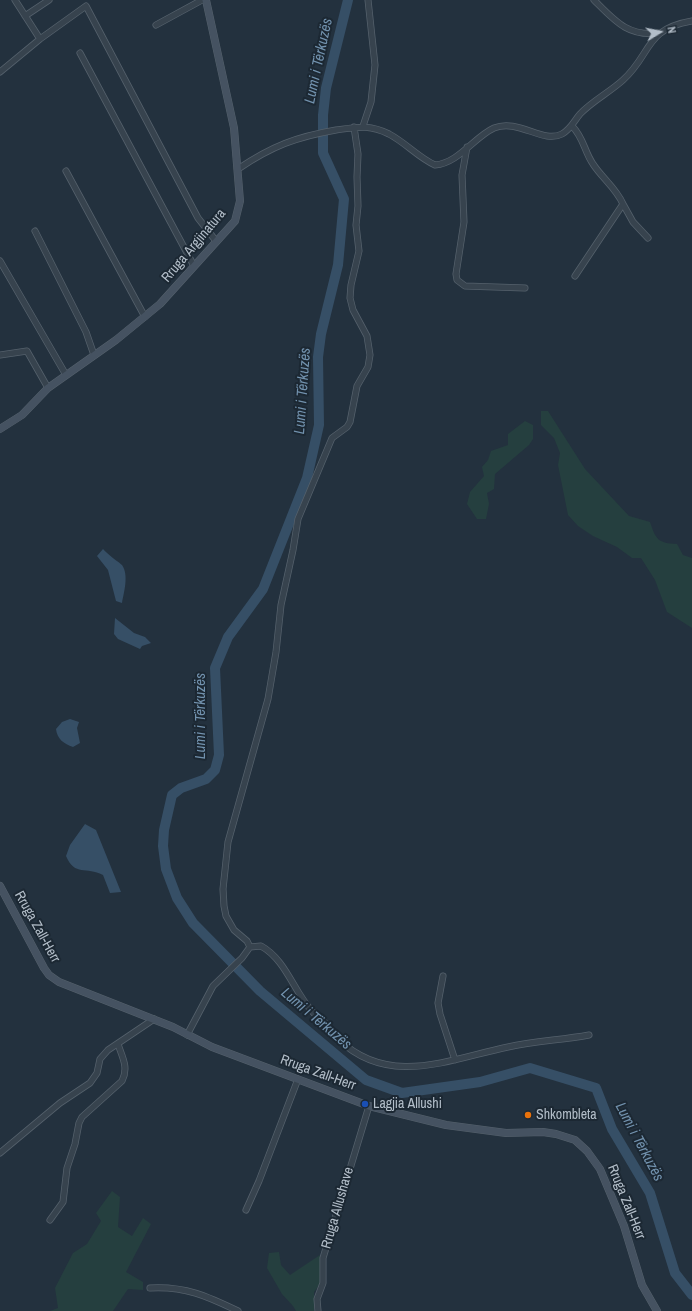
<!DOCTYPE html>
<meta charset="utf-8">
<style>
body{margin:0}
#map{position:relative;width:692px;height:1311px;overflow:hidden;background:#23313e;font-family:"Archivo Narrow",sans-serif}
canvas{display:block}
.north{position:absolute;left:640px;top:12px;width:40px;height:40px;-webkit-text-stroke:3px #1c2833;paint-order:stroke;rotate:80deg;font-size:11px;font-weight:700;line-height:16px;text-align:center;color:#b3bec9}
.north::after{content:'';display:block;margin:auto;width:14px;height:18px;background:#b3bec9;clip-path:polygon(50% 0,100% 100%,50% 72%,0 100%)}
</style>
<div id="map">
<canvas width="692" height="1311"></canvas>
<div class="north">N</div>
</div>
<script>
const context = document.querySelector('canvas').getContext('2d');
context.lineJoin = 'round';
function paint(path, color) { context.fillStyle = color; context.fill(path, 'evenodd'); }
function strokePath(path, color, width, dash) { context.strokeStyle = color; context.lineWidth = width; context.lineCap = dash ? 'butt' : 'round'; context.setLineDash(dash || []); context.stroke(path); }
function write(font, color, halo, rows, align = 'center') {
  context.font = font + ' "Archivo Narrow",sans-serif'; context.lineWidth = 4; context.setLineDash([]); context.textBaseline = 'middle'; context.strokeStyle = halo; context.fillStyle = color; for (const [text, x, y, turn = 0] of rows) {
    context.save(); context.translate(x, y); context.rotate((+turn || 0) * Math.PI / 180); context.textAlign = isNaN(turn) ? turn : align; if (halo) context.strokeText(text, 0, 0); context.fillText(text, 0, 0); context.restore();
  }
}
paint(new Path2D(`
 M541,411H548L585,469L629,516L650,522C656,540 658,543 677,544L683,555L692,558V628L667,612L655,580L641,558H632L617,547L593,536L578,526L568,515L558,465L560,453L554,438L541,425Z
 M525,421L533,425V439L529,445L495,474L494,489L487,493L489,504L486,519H477L467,504L470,492L484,476L482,467L488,460L491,451L508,445V434Z
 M112,1191L120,1197L118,1227L132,1236L143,1218L151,1224L126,1272L143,1282V1290L128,1289L113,1311H50L58,1308L55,1288L73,1253L87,1244L101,1221L96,1213Z
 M279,1252L281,1265L290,1275L320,1255V1284L314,1292V1311H296L293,1306L282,1294L267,1268L269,1253Z`), '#253f3f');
paint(new Path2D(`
 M103,549C107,554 120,563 122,565C129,575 124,592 122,603L116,601L108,570L97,556Z
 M115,618L134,633L145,637L151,643L142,646L140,649L118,639L114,634Z
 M70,719L79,722L77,728L80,743L73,747C64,744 57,739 56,729L62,722Z
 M85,824L96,830L121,892L110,893L103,875C86,866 75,877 66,856L70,845Z`), '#364f66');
strokePath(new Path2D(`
 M348,0L326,88L323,115V153L344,199L338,265L321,334L318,357L319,425L307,478L263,589L228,637L215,668L219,755L215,770L206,779L181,788L172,795L164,830L163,846L166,869L177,898L193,923L260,991L366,1080L402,1093L480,1082L530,1068L596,1088L612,1129L650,1193L675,1273L692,1295`), '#364f66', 10);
const street = new Path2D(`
 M15,0L40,39
 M594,0C615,21 628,37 659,33
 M25,16L49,0
 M156,25L202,0
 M80,53L194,266
 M0,72L40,39L86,6L198,218L216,241
 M363,126L371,102L375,65L368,0
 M572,126C584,138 584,151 593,164C602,178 616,188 623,204L575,276
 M467,147L462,175L464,222L456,274L457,280L465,286L525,288
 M238,169C272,146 296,137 336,130C358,127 369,124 389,134C406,143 419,158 435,165C459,163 474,137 494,128C518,118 543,144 562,134C571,129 574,121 580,114C592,101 610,92 623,80C652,54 644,29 692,21
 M66,171L145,317
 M623,204L633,222L648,238
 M35,231L86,332L94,355
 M0,261L66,375
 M0,355L27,351L48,388
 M250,947L247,941L234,930L226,916L224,906L223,889L228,842L268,699L276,652L281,605L293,550L298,519L332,438L347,427L350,422L357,386L368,367L370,355L367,336L353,310L350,298L351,285L359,251L356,225L358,206L357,177L358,154L354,127
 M250,947L261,946C286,960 293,990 311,1010C315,1015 320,1018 324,1022C329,1027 333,1034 338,1039C389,1088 450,1059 508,1047C535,1041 562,1040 589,1035
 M443,976L438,1003L440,1014L455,1060
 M187,1035L213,986L242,958L250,947
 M0,1153L60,1103L90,1083L97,1073L100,1059L108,1050L154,1019
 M246,1210L259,1181L298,1079
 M50,1220L63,1202L67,1168L75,1144L79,1123L82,1117L122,1081C129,1067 122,1057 118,1044
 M150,1288C185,1286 207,1296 238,1311
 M318,1311L317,1299L323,1283V1258L369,1106`);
const secondary = new Path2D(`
 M0,429L22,415L48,388L116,340L160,304L235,221L240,201L234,128L206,0
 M0,886L44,968L49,975L59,982L173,1027L212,1047L369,1106L446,1125L506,1133L543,1132L556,1134L575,1140L587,1151L600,1169L624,1226L642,1285L657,1311`);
strokePath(street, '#55616c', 7);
strokePath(secondary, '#55616c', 8);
strokePath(street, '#37434e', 5.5);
strokePath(secondary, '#455261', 7);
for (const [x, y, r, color] of [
 [365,1104,4,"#1a4fb4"],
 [528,1115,4,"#e8710a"]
]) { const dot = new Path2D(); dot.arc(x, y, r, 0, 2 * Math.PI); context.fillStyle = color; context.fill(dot); strokePath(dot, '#1c2833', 1.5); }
write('14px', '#b3bec9', '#1c2833', [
 ["Rruga Argjinatura",194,246,-50],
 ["Rruga Zall-Herr",37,927,61],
 ["Rruga Zall-Herr",318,1073,20],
 ["Rruga Zall-Herr",626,1202,68],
 ["Rruga Allushave",338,1208,-74]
]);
write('14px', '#b3bec9', '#1c2833', [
 ["Lagjia Allushi",373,1104],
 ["Shkombleta",536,1115]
], 'left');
write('italic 15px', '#7292ae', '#1c2833', [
 ["Lumi i Tërkuzës",319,61,-78],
 ["Lumi i Tërkuzës",303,391,-86],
 ["Lumi i Tërkuzës",201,716,-90],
 ["Lumi i Tërkuzës",316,1019,40],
 ["Lumi i Tërkuzës",639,1142,62]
]);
</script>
